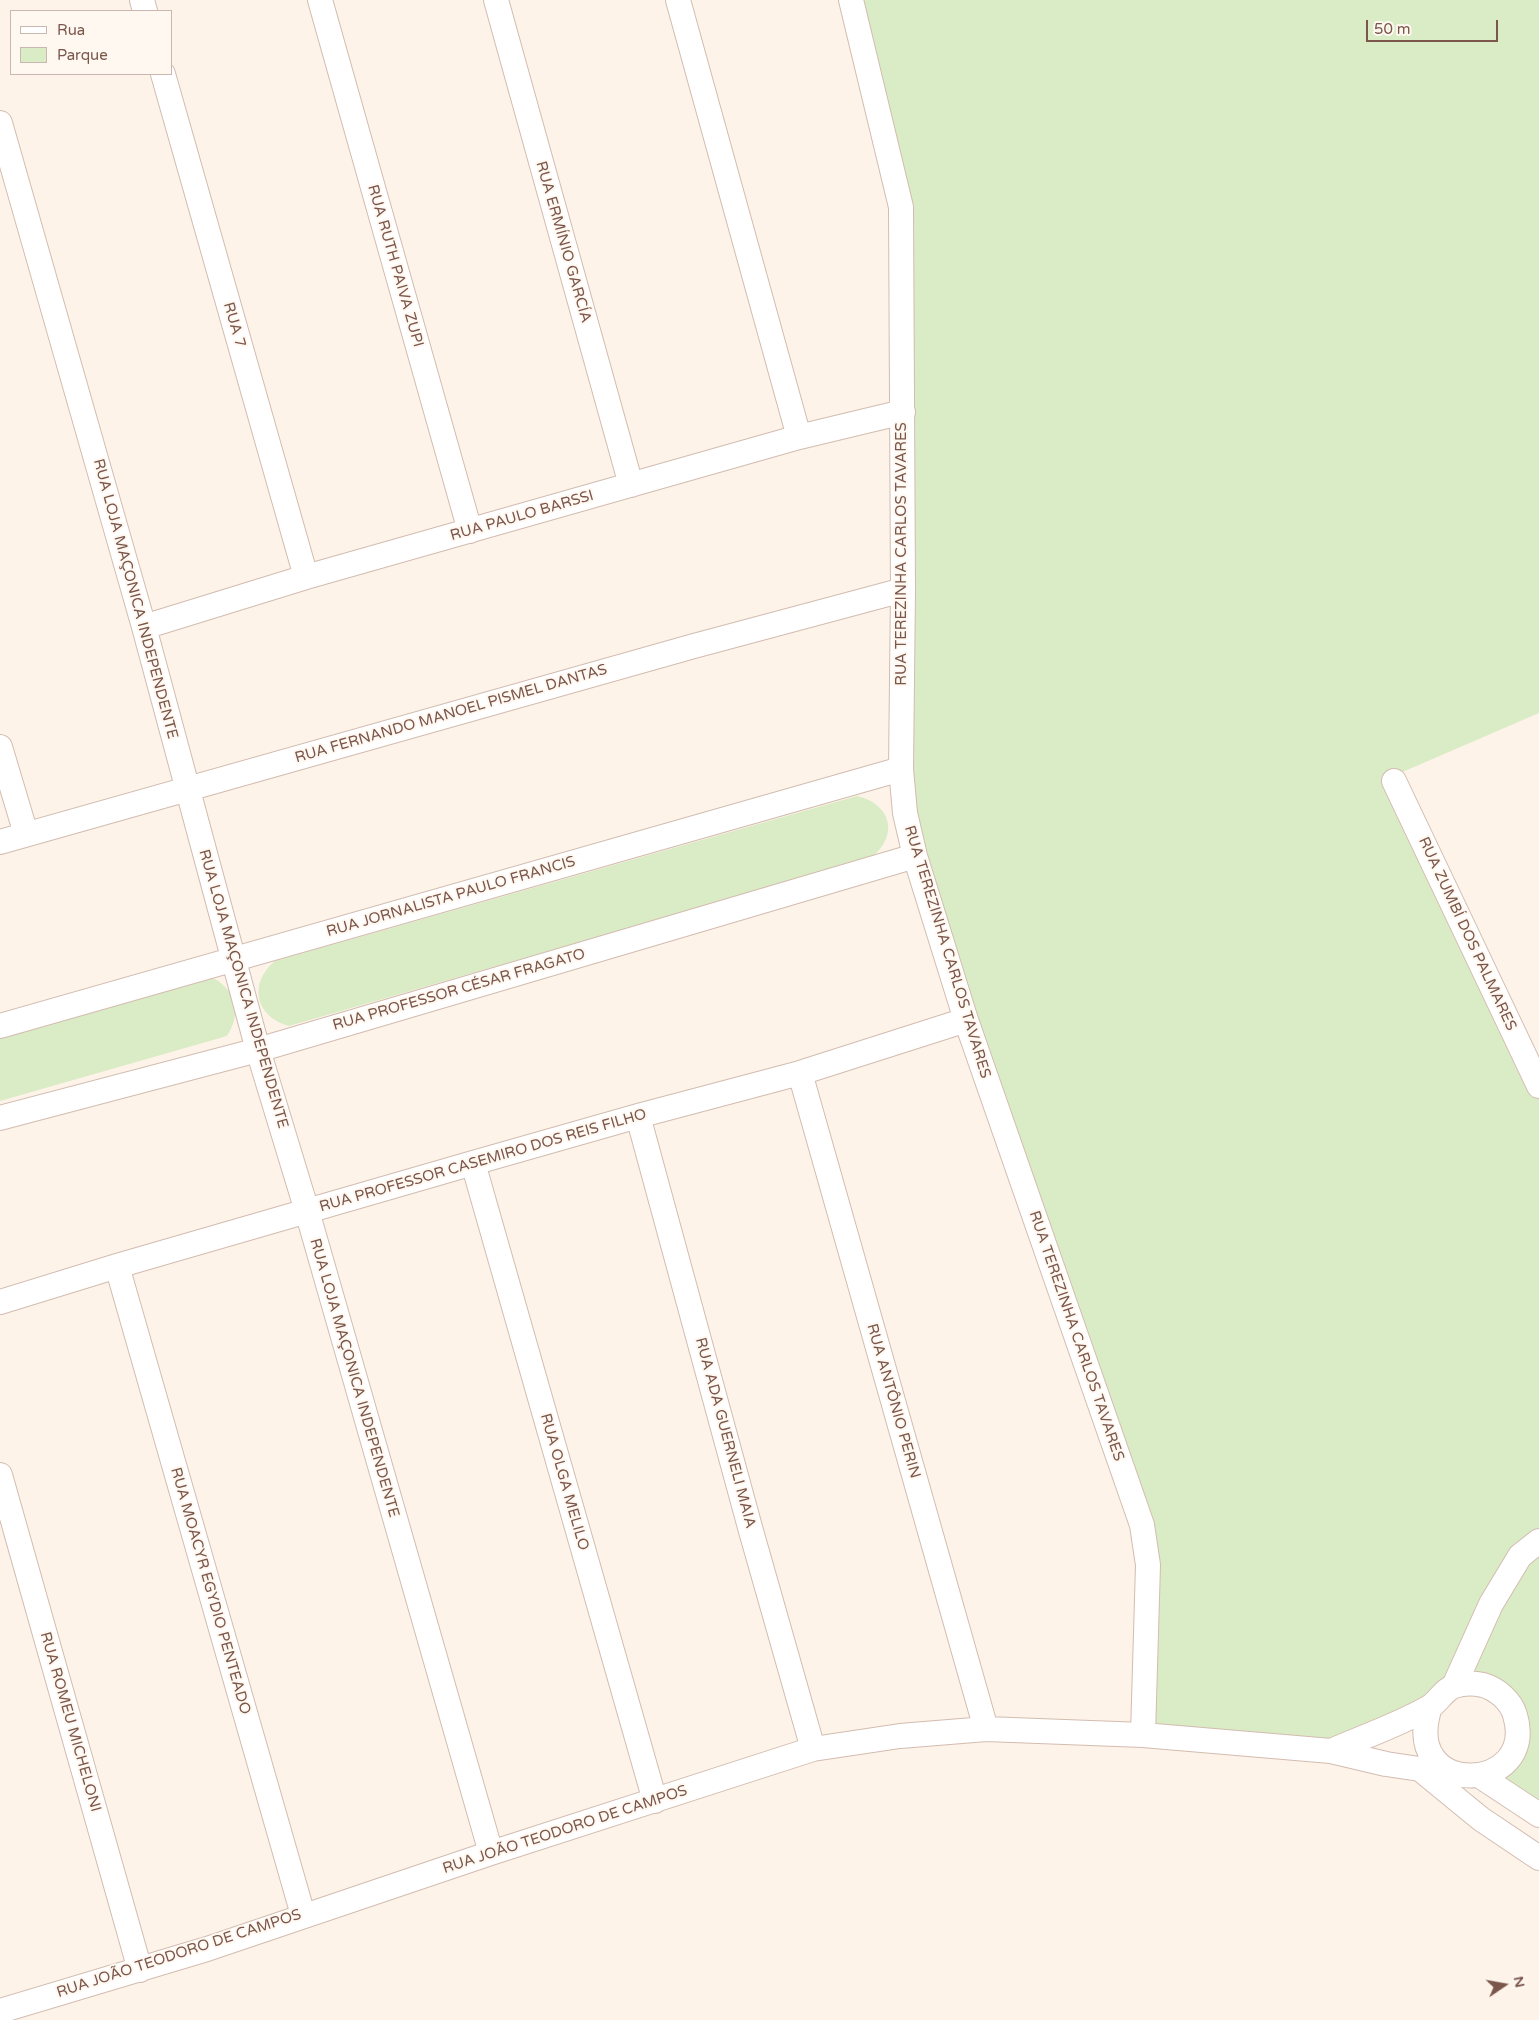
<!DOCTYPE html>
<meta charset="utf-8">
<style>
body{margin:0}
#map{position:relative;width:1539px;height:2020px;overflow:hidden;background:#fdf3e9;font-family:"Varela Round",sans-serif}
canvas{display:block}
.legend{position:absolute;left:10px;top:10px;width:162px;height:65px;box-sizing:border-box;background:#fff8f1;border:1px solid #cab7af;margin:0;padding:6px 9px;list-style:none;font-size:15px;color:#7a564b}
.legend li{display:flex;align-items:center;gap:10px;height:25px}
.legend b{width:25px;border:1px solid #cab7af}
.north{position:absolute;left:1479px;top:1960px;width:50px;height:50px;-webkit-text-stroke:4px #fff8f1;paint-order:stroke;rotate:78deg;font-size:14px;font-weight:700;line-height:20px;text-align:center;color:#7a564b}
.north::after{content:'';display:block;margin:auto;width:18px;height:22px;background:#7a564b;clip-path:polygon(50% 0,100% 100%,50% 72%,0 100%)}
.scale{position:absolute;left:1366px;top:20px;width:132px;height:22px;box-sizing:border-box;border:2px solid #7a564b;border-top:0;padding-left:6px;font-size:15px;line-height:18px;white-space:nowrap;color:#7a564b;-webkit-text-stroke:4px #fff8f1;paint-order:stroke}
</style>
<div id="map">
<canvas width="1539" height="2020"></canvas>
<ul class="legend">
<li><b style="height:6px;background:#fff"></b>Rua</li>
<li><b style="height:14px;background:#daecc6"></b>Parque</li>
</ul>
<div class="north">N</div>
<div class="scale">50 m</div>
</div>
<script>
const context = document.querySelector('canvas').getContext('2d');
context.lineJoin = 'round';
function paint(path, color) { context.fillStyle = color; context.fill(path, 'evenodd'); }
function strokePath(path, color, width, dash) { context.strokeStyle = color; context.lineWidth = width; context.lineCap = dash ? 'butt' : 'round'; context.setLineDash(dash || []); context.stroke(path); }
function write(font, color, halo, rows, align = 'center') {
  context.font = font + ' "Varela Round",sans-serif'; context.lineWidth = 4; context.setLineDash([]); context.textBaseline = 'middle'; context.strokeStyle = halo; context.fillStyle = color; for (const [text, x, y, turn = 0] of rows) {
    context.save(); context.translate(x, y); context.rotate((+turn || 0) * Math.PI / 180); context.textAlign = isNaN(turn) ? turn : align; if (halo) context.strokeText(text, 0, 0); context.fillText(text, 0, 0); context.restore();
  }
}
paint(new Path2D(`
 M851,0H1539V713L1384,780L1539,1097V1814L1494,1771L1516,1717L1469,1683L1518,1560L1454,1686L1331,1751L1143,1735L1148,1566L905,813L901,207Z
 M857,796C892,804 899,836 871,858L289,1026C255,1017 248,983 275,961Z
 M210,976C236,990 243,1011 227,1036L0,1101V1036Z`), '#daecc6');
const minor = new Path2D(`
 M142,0L145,11
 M320,0L470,531
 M496,0L631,485
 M678,0L799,437
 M851,0L901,207L903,590L901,769L905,813L915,856L966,1020L1142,1525L1148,1565L1143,1735
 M163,74L306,577
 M0,123L144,627L258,1050L307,1211L491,1853
 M144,627L306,577L799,437L903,412
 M0,747L26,834
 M1394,781L1539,1086
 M0,842L694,646L903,590
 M0,1026L901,769
 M800,1073L986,1729
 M638,1116L751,1531L813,1749
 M0,1118L258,1050L915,856
 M473,1163L655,1801
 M117,1266L303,1915
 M0,1302L117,1266L473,1163L638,1116L800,1073L966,1020
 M0,1475L140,1970
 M1454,1686L1491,1604L1520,1556L1539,1541
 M1331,1751C1363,1737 1398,1725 1428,1708C1438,1703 1442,1691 1454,1686C1463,1683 1474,1683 1483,1685C1497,1689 1511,1701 1515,1715C1539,1794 1399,1800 1430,1707
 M1420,1769L1481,1819L1539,1858
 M1480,1776L1539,1815
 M0,2011L207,1949L491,1853L813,1749L900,1736L986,1729L1143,1735L1331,1751L1386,1764L1453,1774`);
strokePath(minor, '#d3bcb0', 26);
strokePath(minor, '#fff', 24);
write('15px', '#7a564b', '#fff8f1', [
 ["RUA ERMÍNIO GARCÍA",563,242,74],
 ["RUA RUTH PAIVA ZUPI",395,266,74],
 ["RUA 7",234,325,74],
 ["RUA PAULO BARSSI",522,516,-16],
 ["RUA TEREZINHA CARLOS TAVARES",902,554,-90],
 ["RUA LOJA MAÇONICA INDEPENDENTE",135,599,75],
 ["RUA FERNANDO MANOEL PISMEL DANTAS",451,714,-16],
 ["RUA JORNALISTA PAULO FRANCIS",451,897,-16],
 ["RUA ZUMBÍ DOS PALMARES",1467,934,65],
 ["RUA TEREZINHA CARLOS TAVARES",947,952,73],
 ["RUA LOJA MAÇONICA INDEPENDENTE",243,989,74],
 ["RUA PROFESSOR CÉSAR FRAGATO",459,990,-16],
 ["RUA PROFESSOR CASEMIRO DOS REIS FILHO",483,1161,-16],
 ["RUA TEREZINHA CARLOS TAVARES",1076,1336,71],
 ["RUA LOJA MAÇONICA INDEPENDENTE",354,1378,74],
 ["RUA ANTÔNIO PERIN",893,1401,74],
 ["RUA ADA GUERNELI MAIA",725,1433,75],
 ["RUA OLGA MELILO",564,1482,74],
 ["RUA MOACYR EGYDIO PENTEADO",210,1591,74],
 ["RUA ROMEU MICHELONI",70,1722,74],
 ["RUA JOÃO TEODORO DE CAMPOS",565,1830,-18],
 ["RUA JOÃO TEODORO DE CAMPOS",179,1954,-18]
]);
</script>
